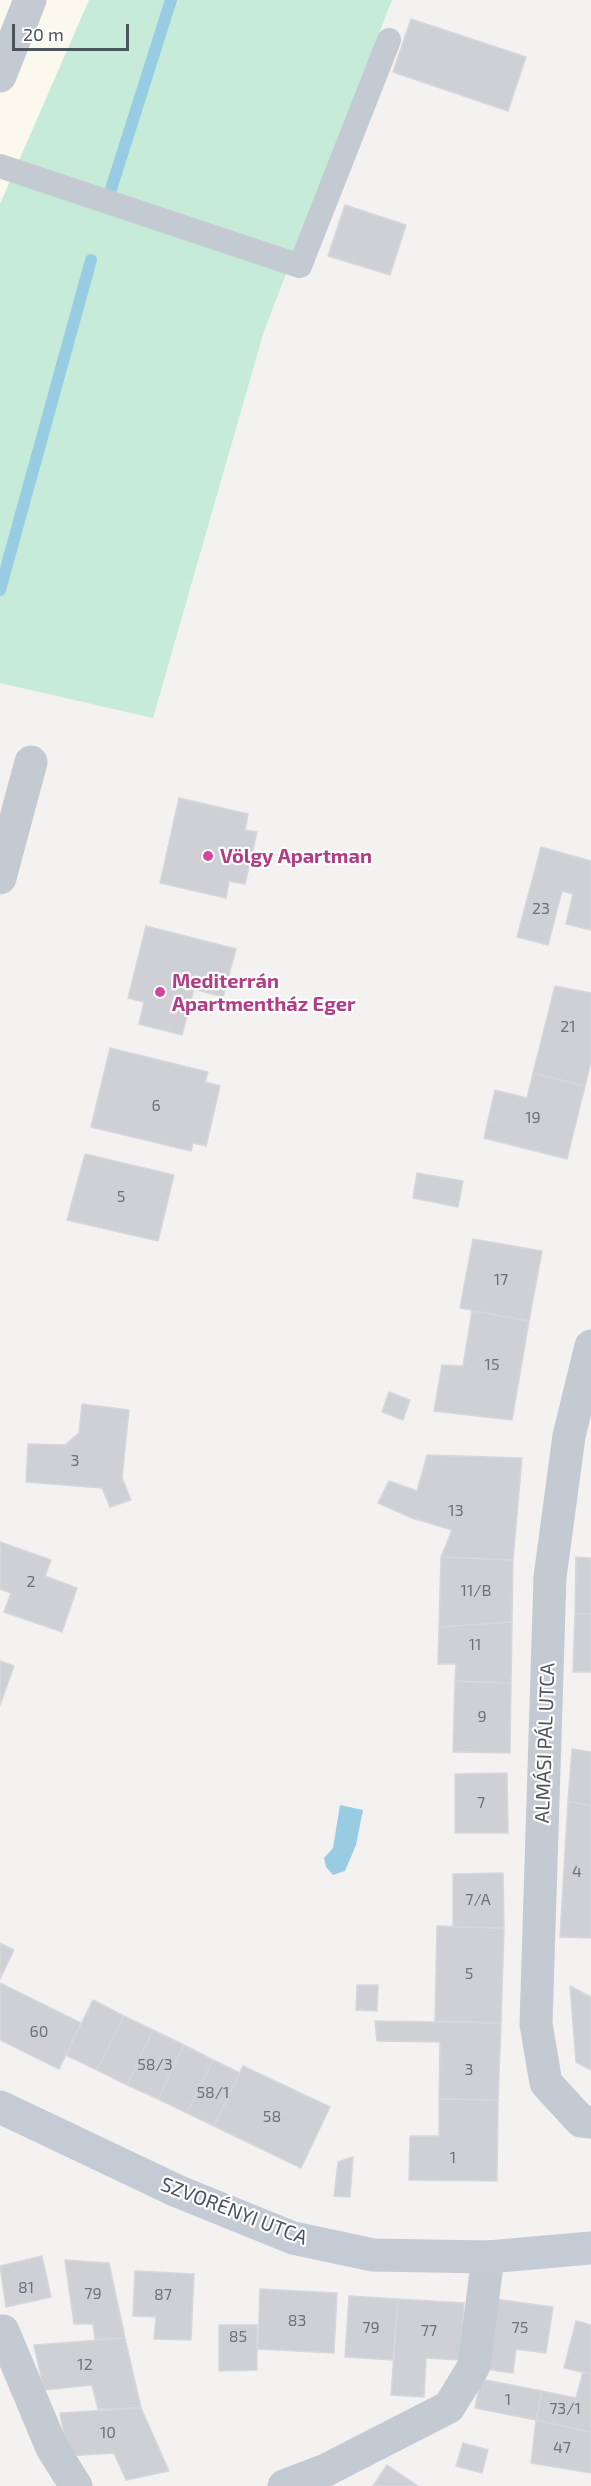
<!DOCTYPE html>
<meta charset="utf-8">
<style>
body{margin:0}
#map{position:relative;width:591px;height:2486px;overflow:hidden;background:#f3f2f1;font-family:"Exo 2",sans-serif}
canvas{display:block}
.scale{position:absolute;left:12px;top:24px;width:117px;height:27px;box-sizing:border-box;border:3px solid #4b535d;border-top:0;padding-left:8px;font-size:18px;line-height:21px;white-space:nowrap;color:#4b535d;-webkit-text-stroke:4px #fff;paint-order:stroke}
</style>
<div id="map">
<canvas width="591" height="2486"></canvas>
<div class="scale">20 m</div>
</div>
<script>
const context = document.querySelector('canvas').getContext('2d');
context.lineJoin = 'round';
function paint(path, color) { context.fillStyle = color; context.fill(path, 'evenodd'); }
function strokePath(path, color, width, dash) { context.strokeStyle = color; context.lineWidth = width; context.lineCap = dash ? 'butt' : 'round'; context.setLineDash(dash || []); context.stroke(path); }
function write(font, color, halo, rows, align = 'center') {
  context.font = font + ' "Exo 2",sans-serif'; context.lineWidth = 4.5; context.setLineDash([]); context.textBaseline = 'middle'; context.strokeStyle = halo; context.fillStyle = color; for (const [text, x, y, turn = 0] of rows) {
    context.save(); context.translate(x, y); context.rotate((+turn || 0) * Math.PI / 180); context.textAlign = isNaN(turn) ? turn : align; if (halo) context.strokeText(text, 0, 0); context.fillText(text, 0, 0); context.restore();
  }
}
paint(new Path2D(`
 M0,0H89L0,204Z`), '#fbf8ee');
paint(new Path2D(`
 M89,0H392L264,331L153,718L0,683V204Z`), '#c6ebd8');
paint(new Path2D(`
 M340,1805L363,1810L356,1845L345,1871L333,1875L326,1867L324,1858L333,1848Z`), '#98cce3');
strokePath(new Path2D(`
 M106,205L171,0
 M0,590L91,260`), '#98cce3', 12);
const building = new Path2D(`
 M411,19L526,57L508,111L393,72Z
 M345,205L406,225L390,275L328,256Z
 M179,798L248,814L245,830L257,832L245,884L229,881L226,898L160,883Z
 M541,847L591,861V930L566,924L573,894L562,891L548,945L517,937Z
 M146,926L236,949L223,997L194,989L182,1035L139,1024L144,1002L128,998Z
 M555,986L591,993V1061L585,1086L533,1073Z
 M110,1048L208,1072L205,1082L220,1086L206,1146L193,1143L191,1151L91,1127Z
 M533,1073L585,1086L567,1159L484,1138L495,1090L527,1098Z
 M85,1154L174,1175L158,1241L67,1220Z
 M417,1173L463,1181L458,1207L413,1198Z
 M473,1239L542,1251L529,1321L460,1308Z
 M472,1311L529,1321L512,1420L434,1411L442,1365L463,1366Z
 M389,1392L410,1400L403,1420L382,1412Z
 M82,1404L129,1410L122,1478L131,1500L110,1507L102,1488L26,1482L28,1444L65,1445L79,1433Z
 M427,1455L522,1458L513,1560L441,1557L452,1530L412,1518L378,1503L389,1481L417,1491Z
 M0,1542L51,1560L45,1576L77,1588L62,1632L4,1612L11,1593L0,1589Z
 M441,1557L513,1560L512,1622L439,1627Z
 M576,1557L591,1558V1614H575Z
 M575,1614H591V1672H573Z
 M512,1622L511,1683L455,1681L456,1664H438L439,1627Z
 M0,1661L14,1666L0,1705Z
 M455,1681L511,1683L510,1753L453,1752Z
 M572,1749L591,1752V1806L568,1801Z
 M507,1773L508,1833H455V1774Z
 M568,1801L591,1806V1938L560,1937Z
 M503,1873L504,1928L453,1927V1874Z
 M437,1926L504,1928L501,2023L435,2021Z
 M0,1943L14,1950L0,1979Z
 M0,1983L81,2023L59,2069L0,2040Z
 M357,1985H378L377,2011L356,2010Z
 M570,1986L591,1997V2070L576,2062Z
 M93,2000L124,2016L97,2070L66,2055Z
 M124,2016L153,2030L127,2085L97,2070Z
 M375,2021L501,2023L498,2100L439,2099L440,2042L377,2041Z
 M153,2030L184,2045L158,2099L127,2085Z
 M184,2045L213,2060L187,2113L158,2099Z
 M213,2060L240,2073L214,2126L187,2113Z
 M243,2066L330,2107L301,2168L214,2126Z
 M439,2099L498,2100L497,2181L409,2180L410,2136H439Z
 M353,2157L350,2197L334,2196L338,2162Z
 M42,2256L51,2297L6,2307L0,2266Z
 M65,2260L109,2263L125,2338L95,2339L93,2324H74Z
 M135,2271L194,2274L191,2340L154,2339L156,2317L133,2316Z
 M260,2289L337,2293L334,2353L258,2349Z
 M349,2296L398,2299L393,2360L345,2357Z
 M398,2299L464,2303L460,2360L426,2358L424,2397L391,2395Z
 M494,2299L553,2307L546,2353L516,2349L513,2373L485,2369Z
 M576,2321L591,2325V2374L564,2368Z
 M219,2325H257V2370L219,2371Z
 M125,2338L141,2408L98,2409L92,2385L44,2390L34,2345Z
 M583,2372L591,2374V2432L536,2420L542,2391L576,2398Z
 M481,2379L542,2391L536,2420L475,2408Z
 M141,2408L169,2471L126,2480L114,2453L68,2456L60,2413Z
 M536,2420L591,2432V2473L531,2463Z
 M463,2443L488,2450L482,2473L456,2466Z
 M387,2465L418,2486H373Z`);
paint(building, '#cfd0d5');
strokePath(building, '#d6d7dc', 1.5);
strokePath(new Path2D(`
 M0,166L300,266L389,40`), '#c4cad1', 24);
strokePath(new Path2D(`
 M0,76L30,0
 M0,878L31,762
 M591,1346L569,1436L550,1577L536,2024L546,2083L581,2121L591,2122
 M3,2331L52,2448L76,2486
 M284,2486L326,2470L449,2407L474,2366L488,2257`), '#c4cad1', 33);
strokePath(new Path2D(`
 M0,2107L177,2191L293,2238L373,2255L488,2257L591,2248`), '#c4cbd5', 33);
for (const [x, y, r, color] of [
 [208,856,6,"#d1479c"],
 [160,992,6,"#d1479c"]
]) { const dot = new Path2D(); dot.arc(x, y, r, 0, 2 * Math.PI); context.fillStyle = color; context.fill(dot); strokePath(dot, '#fff', 2); }
write('16px', '#6c727b', null, [
 ["23",541,909],
 ["21",568,1027],
 ["6",156,1106],
 ["19",533,1118],
 ["5",121,1197],
 ["17",501,1280],
 ["15",492,1365],
 ["3",75,1461],
 ["13",456,1511],
 ["2",31,1582],
 ["11/B",476,1591],
 ["11",475,1645],
 ["9",482,1717],
 ["7",481,1803],
 ["4",577,1872],
 ["7/A",478,1900],
 ["5",469,1974],
 ["60",39,2032],
 ["58/3",155,2065],
 ["3",469,2070],
 ["58/1",213,2093],
 ["58",272,2117],
 ["1",453,2158],
 ["81",26,2288],
 ["79",93,2294],
 ["87",163,2295],
 ["83",297,2321],
 ["79",371,2328],
 ["75",520,2328],
 ["77",429,2331],
 ["85",238,2337],
 ["12",85,2365],
 ["1",508,2400],
 ["73/1",565,2409],
 ["10",108,2433],
 ["47",562,2448]
]);
write('bold 20px', '#b23c85', '#fff', [
 ["Völgy Apartman",220,856],
 ["Mediterrán",172,981],
 ["Apartmentház Eger",172,1004]
], 'left');
write('20px', '#4b535d', '#fff', [
 ["ALMÁSI PÁL UTCA",545,1743,-88],
 ["SZVORÉNYI UTCA",234,2211,21]
]);
</script>
